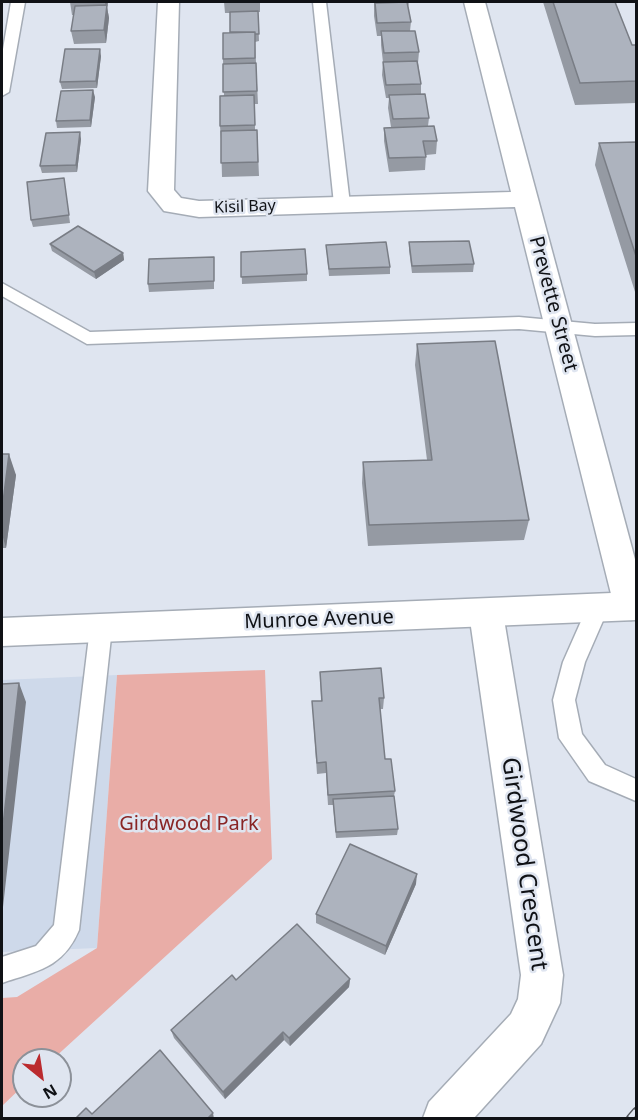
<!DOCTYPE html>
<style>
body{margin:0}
#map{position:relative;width:638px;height:1120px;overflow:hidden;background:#dfe5f0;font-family:"Noto Sans",sans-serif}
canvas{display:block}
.frame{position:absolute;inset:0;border:3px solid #101216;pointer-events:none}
.north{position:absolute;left:12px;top:1048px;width:60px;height:60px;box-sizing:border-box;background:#dfe5f0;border:2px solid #8c9199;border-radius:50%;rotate:150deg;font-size:16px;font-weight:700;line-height:24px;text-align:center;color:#101216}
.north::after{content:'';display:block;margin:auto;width:21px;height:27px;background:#bb2b2f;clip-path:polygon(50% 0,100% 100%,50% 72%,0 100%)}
</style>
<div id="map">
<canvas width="638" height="1120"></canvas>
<div class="frame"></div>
<div class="north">N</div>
</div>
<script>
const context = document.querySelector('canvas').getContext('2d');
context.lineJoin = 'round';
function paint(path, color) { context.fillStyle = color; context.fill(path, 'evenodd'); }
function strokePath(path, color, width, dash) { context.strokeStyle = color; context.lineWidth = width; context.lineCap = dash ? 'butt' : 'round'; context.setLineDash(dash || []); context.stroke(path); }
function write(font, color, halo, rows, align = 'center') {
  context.font = font + ' "Noto Sans",sans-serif'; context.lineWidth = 5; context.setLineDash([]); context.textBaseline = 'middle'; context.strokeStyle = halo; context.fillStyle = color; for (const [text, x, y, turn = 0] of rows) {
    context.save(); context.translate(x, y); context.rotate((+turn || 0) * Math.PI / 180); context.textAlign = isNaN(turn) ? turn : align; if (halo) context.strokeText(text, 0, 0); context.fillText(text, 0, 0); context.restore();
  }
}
paint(new Path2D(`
 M117,675L97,948L2,952V680Z`), '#ced9ea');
paint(new Path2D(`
 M265,670L272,859L52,1060H24V1085L2,1106V998L17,997L97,948L117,675Z`), '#e9ada7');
const lane = new Path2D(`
 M11,2H25L9,92L2,96V55Z
 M313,2H326L350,204L342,209L334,204Z
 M2,283L90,332L519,317L595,324L636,323V335L595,336L519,329L87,344L2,296Z
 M598,598L606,601L609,607L585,662L575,700L582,734L605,765L636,779V801L589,781L559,738L553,700L563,662L590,601Z
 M101,619L109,622L112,628L79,930C63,968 37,971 2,983V957L36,946L54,925L90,628L93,622Z`);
const street = new Path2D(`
 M158,2H179L174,190L181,198L199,201L511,192L464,2H485L636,563V618L631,620L619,616L614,606L515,207L199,217L164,211L148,191Z
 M486,599L498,603L503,613L563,975L560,1003L541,1044L474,1118H423L429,1102L511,1014L518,999L521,975L469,613L474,603Z`);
const secondary = new Path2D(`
 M636,592V620L2,646V618Z`);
strokePath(lane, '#a5acb6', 3);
strokePath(street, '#a5acb6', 3);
strokePath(secondary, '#a5acb6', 3);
paint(lane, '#fff');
paint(street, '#fff');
paint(secondary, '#fff');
const rail = new Path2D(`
 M630,1118L636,1111`);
strokePath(rail, '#505359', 8);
strokePath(rail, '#dfe5f0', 5, [16]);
paint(new Path2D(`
 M70,2H108L107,7L109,18L106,43L74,44L71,31L74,15H72Z
 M224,2H260V12H258L259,41L255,42L258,104H255V130H257L259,176L222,177L221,139L220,126L224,96L223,59L230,32V13H225Z
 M374,2H409L408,7L411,22L410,31L419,52L418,63L421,84V94L429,118L428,126L437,141L436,154L426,155L425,170L389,172L384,141V128L391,127L388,108L389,98H386L382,75L383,62L381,45V36H377L374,16Z
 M543,2H615L632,45H636V103L575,105Z
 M101,56L97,88L62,89L60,82Z
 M95,97L91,127L57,128L56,121Z
 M81,139L77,172L42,173L40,166Z
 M636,142V295L595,165L599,143Z
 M64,178L70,223L33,227L31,220Z
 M409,242L474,264L473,272L412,273L409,250Z
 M50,244L123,253L124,260L96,279L52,251Z
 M326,245L390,267V274L329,276Z
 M241,252L307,274V281L242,284Z
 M214,257V289L149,292L148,284Z
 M417,344L529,520L524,540L368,546L362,483L363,462L427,460L415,365Z
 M2,454L16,475L6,548H2Z
 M320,672L384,698L383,709H380L385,759L395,791L394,796L398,829L397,835L336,838L333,805H328L326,773L317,774L312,701H321Z
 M416,884L385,955L316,923V914Z
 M350,979L349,987L290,1046L284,1040L225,1099L174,1038L171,1030L236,980Z`), '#959aa3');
paint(new Path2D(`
 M105,2H108L107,7L109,18L106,43L104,30L106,11Z
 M100,49L101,56L97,88L96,81Z
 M93,90L95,97L91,127L90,120Z
 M80,132L81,139L77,172L76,165Z
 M123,253L124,260L96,279L94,272Z
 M9,454L16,475L6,548L2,534V510Z
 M19,683L26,702L3,907L2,903V834Z
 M417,874L416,884L385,955L386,946Z
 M350,979L349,987L290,1046L289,1038Z
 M283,1032L284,1040L225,1099L223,1092Z
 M213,1113L214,1119H207Z`), '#797d85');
const building = new Path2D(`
 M407,2L411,22L377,23L375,3Z
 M553,2H615L632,45H636V81L580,83Z
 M107,5L104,30L71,31L75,6Z
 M258,11L259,34H255V32H230V12Z
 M381,31H415L419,52L384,53Z
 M255,32V58L223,59V33Z
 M65,49H100L96,81L60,82Z
 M417,61L421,84L386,85L383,62Z
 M256,63L257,91L223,92V64Z
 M93,90L90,120L56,121L61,91Z
 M425,94L429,118L393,119L389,95Z
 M254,95L255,125L220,126V96Z
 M434,126L437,141H423L426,157L389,158L384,128Z
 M257,130L258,162L221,163V131Z
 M80,132L76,165L40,166L46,133Z
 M636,142V256L599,143Z
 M64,178L69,215L31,220L27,182Z
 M78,226L123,253L94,272L50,244Z
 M469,241L474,264L412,266L409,242Z
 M386,242L390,267L329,269L326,245Z
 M305,249L307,274L241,277V252Z
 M214,257V281L148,284L149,259Z
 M495,341L529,520L369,525L363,462L432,460L417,344Z
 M2,454H9L2,510Z
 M381,668L384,698H379L385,759H391L395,791L328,795L326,762L317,763L312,701H322L320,672Z
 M19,683L2,834V684Z
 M394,796L398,829L336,832L333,799Z
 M350,844L417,874L386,946L316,914Z
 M297,924L350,979L289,1038L283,1032L223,1092L171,1030L232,975L236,980Z
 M160,1050L213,1113L207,1119H75L86,1108L92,1114Z`);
paint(building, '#adb3be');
strokePath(building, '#797d85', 1.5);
write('16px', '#101216', '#dfe5f0', [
 ["Kisil Bay",245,207,-2]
]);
write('20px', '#101216', '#dfe5f0', [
 ["Prevette Street",553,304,75],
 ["Munroe Avenue",319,620,-2]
]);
write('20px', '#892525', '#dfe5f0', [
 ["Girdwood Park",189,824]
]);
write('24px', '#101216', '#dfe5f0', [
 ["Girdwood Crescent",524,864,82]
]);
</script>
